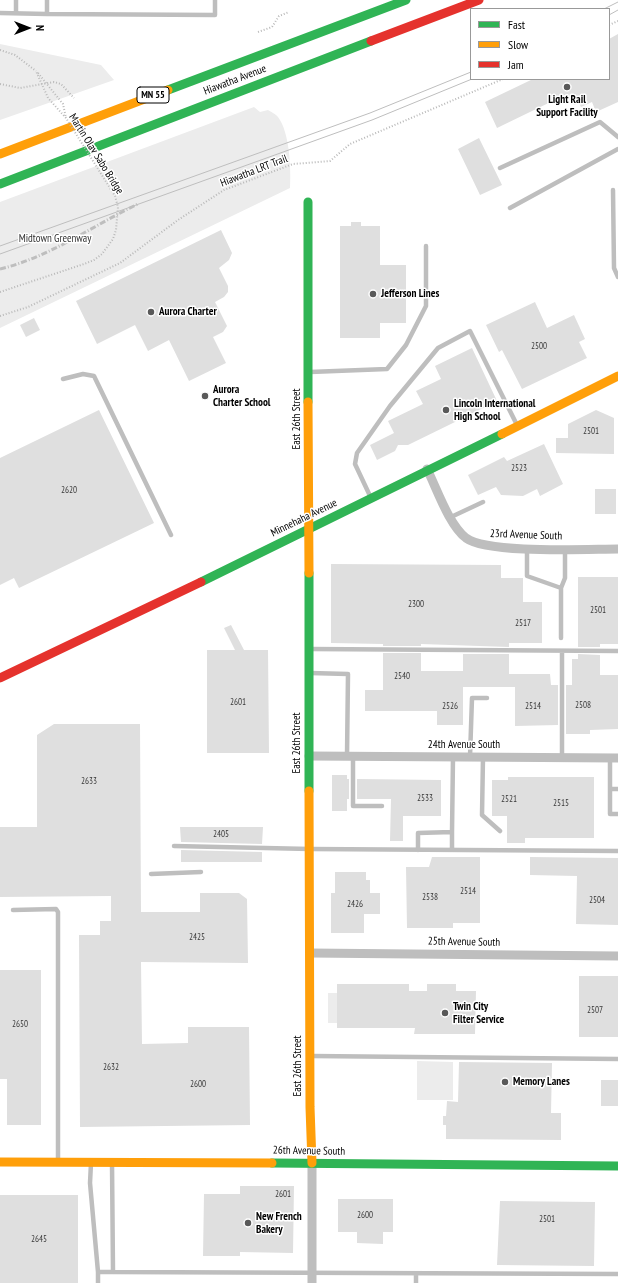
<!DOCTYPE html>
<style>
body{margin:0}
#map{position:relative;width:618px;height:1283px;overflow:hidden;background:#fff;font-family:"PT Sans Narrow",sans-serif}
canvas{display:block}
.legend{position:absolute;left:470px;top:8px;width:140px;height:72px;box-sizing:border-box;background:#fff;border:1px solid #999;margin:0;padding:5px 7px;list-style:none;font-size:12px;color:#000}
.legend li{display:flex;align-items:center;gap:8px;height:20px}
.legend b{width:20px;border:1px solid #999}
.north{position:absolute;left:8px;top:8px;width:40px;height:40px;-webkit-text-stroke:3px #fff;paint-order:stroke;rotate:90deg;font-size:11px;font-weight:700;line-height:16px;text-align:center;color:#000}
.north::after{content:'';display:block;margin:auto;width:14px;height:18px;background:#000;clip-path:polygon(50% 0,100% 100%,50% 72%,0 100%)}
</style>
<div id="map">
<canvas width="618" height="1283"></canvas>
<ul class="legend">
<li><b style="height:5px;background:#30b455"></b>Fast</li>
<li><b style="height:5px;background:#ff9f0a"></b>Slow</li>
<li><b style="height:5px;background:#e5322d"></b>Jam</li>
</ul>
<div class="north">N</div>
</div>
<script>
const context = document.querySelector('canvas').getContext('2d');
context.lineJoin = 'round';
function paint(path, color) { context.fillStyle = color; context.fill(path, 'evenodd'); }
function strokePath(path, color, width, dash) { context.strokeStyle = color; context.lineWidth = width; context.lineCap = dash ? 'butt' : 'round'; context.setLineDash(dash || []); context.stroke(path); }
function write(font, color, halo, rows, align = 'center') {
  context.font = font + ' "PT Sans Narrow",sans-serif'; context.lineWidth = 3; context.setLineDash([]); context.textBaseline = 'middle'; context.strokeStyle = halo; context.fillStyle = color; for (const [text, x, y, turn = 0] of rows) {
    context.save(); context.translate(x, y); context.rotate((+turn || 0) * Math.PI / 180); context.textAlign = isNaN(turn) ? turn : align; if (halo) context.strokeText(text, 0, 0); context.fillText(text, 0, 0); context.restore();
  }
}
paint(new Path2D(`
 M0,44L101,65L114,80L0,120Z
 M254,107L260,112L268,110C271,112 276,114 278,117C290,133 291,169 290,188L0,328V202Z
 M328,993H337V1023H328Z
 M417,1061L453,1062V1100H417Z`), '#ececec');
paint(new Path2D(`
 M618,34V102L596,112L592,102L581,107L579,103L574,105L565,95L497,128L485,102L533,79H609V39Z
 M479,138L502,185L480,195L458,149Z
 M351,222H361V226H380V265H406V323H380V338H340V226H351Z
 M221,230L232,253L229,260L219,268L228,286V292L224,297L215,302L227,326L223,332L213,337L226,363L189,381L169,340L148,351L135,325L97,344L76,301Z
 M535,302L547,328L574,315L585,339L579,342L587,358L522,389L502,350L499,352L486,325Z
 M34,318L40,330L26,337L20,325Z
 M472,348L497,401L467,416H460L455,422L408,445H398L395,451L377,460L370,445L394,433L388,421L423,404L416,391L441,379L435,366Z
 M99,410L154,523L19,588L14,578L0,585V458Z
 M596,410L614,418V454L556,453V438H568V424Z
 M544,444L563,484L540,496L537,489L523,496L501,495L496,487L478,495L468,475L504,457L507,461Z
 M595,489H616V514H595Z
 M331,564L501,565V578H523V602H542V643H509V647L421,644V646H383V644L331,643Z
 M578,577H618V644H600V647H578Z
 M231,625L244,650H268L269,753H207V650H235L224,628Z
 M383,653H421V671H463V654H509V674H550L551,685H558V725L515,726V687H463V725H437V711H365V690H383Z
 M578,654L600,655V675H618V729L590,730V734H566V685H572V659H578Z
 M54,724H140L141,912H200V893H239L247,899L248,963L141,962L142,1044L188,1043V1027H249L250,1125L80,1127L79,935H100V921H111V896L0,897V827H37V735Z
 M332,775H347V779H349V799H347V811H332Z
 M508,777H594V838H525V843H507V816H492V780H508Z
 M357,779L441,780V816H403V841H390L391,799H357Z
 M180,827H263L262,844L181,842Z
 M181,850L262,852V862H181Z
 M432,857H480V923H453V928H407L406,867H429Z
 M530,857L618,858V925L576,924L577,876L530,875Z
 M335,872H366V880H370V893H380V914H364V933H331V893H335Z
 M0,970H41V1125H7V1079H0Z
 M579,976H618V1037H579Z
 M337,984H409V991H427V984H456V991H476L475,1034H414L415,1028H337Z
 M459,1062L552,1063L551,1113H561V1140L446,1139V1125H443V1116H446L447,1101L458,1102Z
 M601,1080H618V1106H601Z
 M240,1186H294L293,1253L240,1252V1256H203L204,1194H240Z
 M0,1195H78V1283H0Z
 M338,1199H393V1232H383V1244L357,1243V1232H338Z
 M500,1201L595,1202L594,1266L497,1265Z`), '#dfdfdf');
strokePath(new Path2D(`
 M609,25L618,21
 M258,32L272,27L279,16L289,12
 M0,50L15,55L36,71
 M0,84L20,88L54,82L61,84L74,98
 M0,316L28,307L120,263L178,220L224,190L293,164L330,161L350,144L503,79`), '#b9b9b9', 2, [1, 2]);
strokePath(new Path2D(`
 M47,0V14L215,15V0
 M0,13L47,14
 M16,13V0
 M500,168L600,122L618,137
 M613,190L614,268L618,277
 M510,208L618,149
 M310,372L387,369L406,345L426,306V246
 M63,379L83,374L94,376L171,535
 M371,498L355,464L357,453L390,406L438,348L470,331L517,425
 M451,517L483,502
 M527,548V576L561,588
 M561,638V588L565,578V549
 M310,649L618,651
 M562,651V758
 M310,673L348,674L347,756
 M353,757V806H382
 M470,757L472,698H487
 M483,757L482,815L500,831
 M610,758V814H618
 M610,789H618
 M174,846L310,849L618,851
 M418,850V833L452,832L453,757
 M452,850V832
 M151,874L201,872
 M13,910L56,909L58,912V1159
 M312,1056L618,1059
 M91,1163L90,1183L98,1272V1283
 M112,1163L113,1272L618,1274
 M98,1272H113
 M416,1283V1274`), '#bebebe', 4.5);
strokePath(new Path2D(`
 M427,469C437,489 449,525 466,538C488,554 587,549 618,549
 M309,756L618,758
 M310,953L618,956
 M312,1163V1283`), '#bebebe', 9);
strokePath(new Path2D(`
 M168,90L406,0
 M0,184L371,41
 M308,202V402
 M309,573V791
 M201,582L502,434
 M272,1163L618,1166`), '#30b455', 9);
strokePath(new Path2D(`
 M0,154L168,90
 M308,402L309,573
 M502,434L618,376
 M309,791L310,1107L312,1163
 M0,1162L272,1163`), '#ff9f0a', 9);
strokePath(new Path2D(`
 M371,41L479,0
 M0,678L201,582`), '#e5322d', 9);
strokePath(new Path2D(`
 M604,9L618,2
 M609,15L618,10
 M0,246L370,113L471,72
 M0,254L372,120L472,79`), '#bebebe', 1);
strokePath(new Path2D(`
 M0,269C50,257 92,226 138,204`), '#bebebe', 3, [6, 2, 1, 2]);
strokePath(new Path2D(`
 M38,73L63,104L66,118
 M0,292L84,264L94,260L102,254L113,239L116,230L118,207L115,196L66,118L48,98L36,71`), '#b9b9b9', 2, [1, 2]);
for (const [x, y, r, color] of [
 [567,87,4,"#595959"],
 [373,294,4,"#595959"],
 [151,312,4,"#595959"],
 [205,396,4,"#595959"],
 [446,410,4,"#595959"],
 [445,1013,4,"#595959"],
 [505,1082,4,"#595959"],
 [248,1223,4,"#595959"]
]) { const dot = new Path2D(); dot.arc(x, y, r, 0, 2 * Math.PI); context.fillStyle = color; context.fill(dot); strokePath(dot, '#fff', 1.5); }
write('9px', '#383838', null, [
 ["2500",539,346],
 ["2501",591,431],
 ["2523",519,468],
 ["2620",69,490],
 ["2300",416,604],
 ["2501",598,610],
 ["2517",523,623],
 ["2540",402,676],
 ["2601",238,702],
 ["2508",583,705],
 ["2526",450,706],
 ["2514",533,706],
 ["2633",89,781],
 ["2533",425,798],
 ["2521",509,799],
 ["2515",561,803],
 ["2405",221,834],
 ["2514",468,891],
 ["2538",430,897],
 ["2504",597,900],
 ["2426",355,904],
 ["2425",197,937],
 ["2507",595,1010],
 ["2650",20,1024],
 ["2632",111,1067],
 ["2600",198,1084],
 ["2601",283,1194],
 ["2600",365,1215],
 ["2501",547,1219],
 ["2645",39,1239]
]);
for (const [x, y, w] of [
 [153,95,32]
]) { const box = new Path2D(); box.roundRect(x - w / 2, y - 8, w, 16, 3); context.fillStyle = '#fff'; context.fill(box); strokePath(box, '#000', 1); }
write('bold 10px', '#000', null, [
 ["MN 55",153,95]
]);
write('11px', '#000', '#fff', [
 ["Hiawatha Avenue",235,80,-21],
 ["Martin Olav Sabo Bridge",96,154,58],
 ["Hiawatha LRT Trail",254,171,-21],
 ["East 26th Street",297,419,-90],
 ["Minnehaha Avenue",304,518,-26],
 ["23rd Avenue South",526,535,2],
 ["East 26th Street",297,743,-90],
 ["24th Avenue South",464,745],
 ["25th Avenue South",464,942,1],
 ["East 26th Street",298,1066,-90],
 ["26th Avenue South",309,1151,1]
]);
write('bold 11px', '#000', '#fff', [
 ["Light Rail",567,100,"center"],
 ["Support Facility",567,113,"center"],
 ["Jefferson Lines",381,294],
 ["Aurora Charter",159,312],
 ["Aurora",213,390],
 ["Charter School",213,403],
 ["Lincoln International",454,404],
 ["High School",454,417],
 ["Twin City",453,1007],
 ["Filter Service",453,1020],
 ["Memory Lanes",513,1082],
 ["New French",256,1217],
 ["Bakery",256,1230]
], 'left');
write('11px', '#333', '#fff', [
 ["Midtown Greenway",55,239]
]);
</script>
